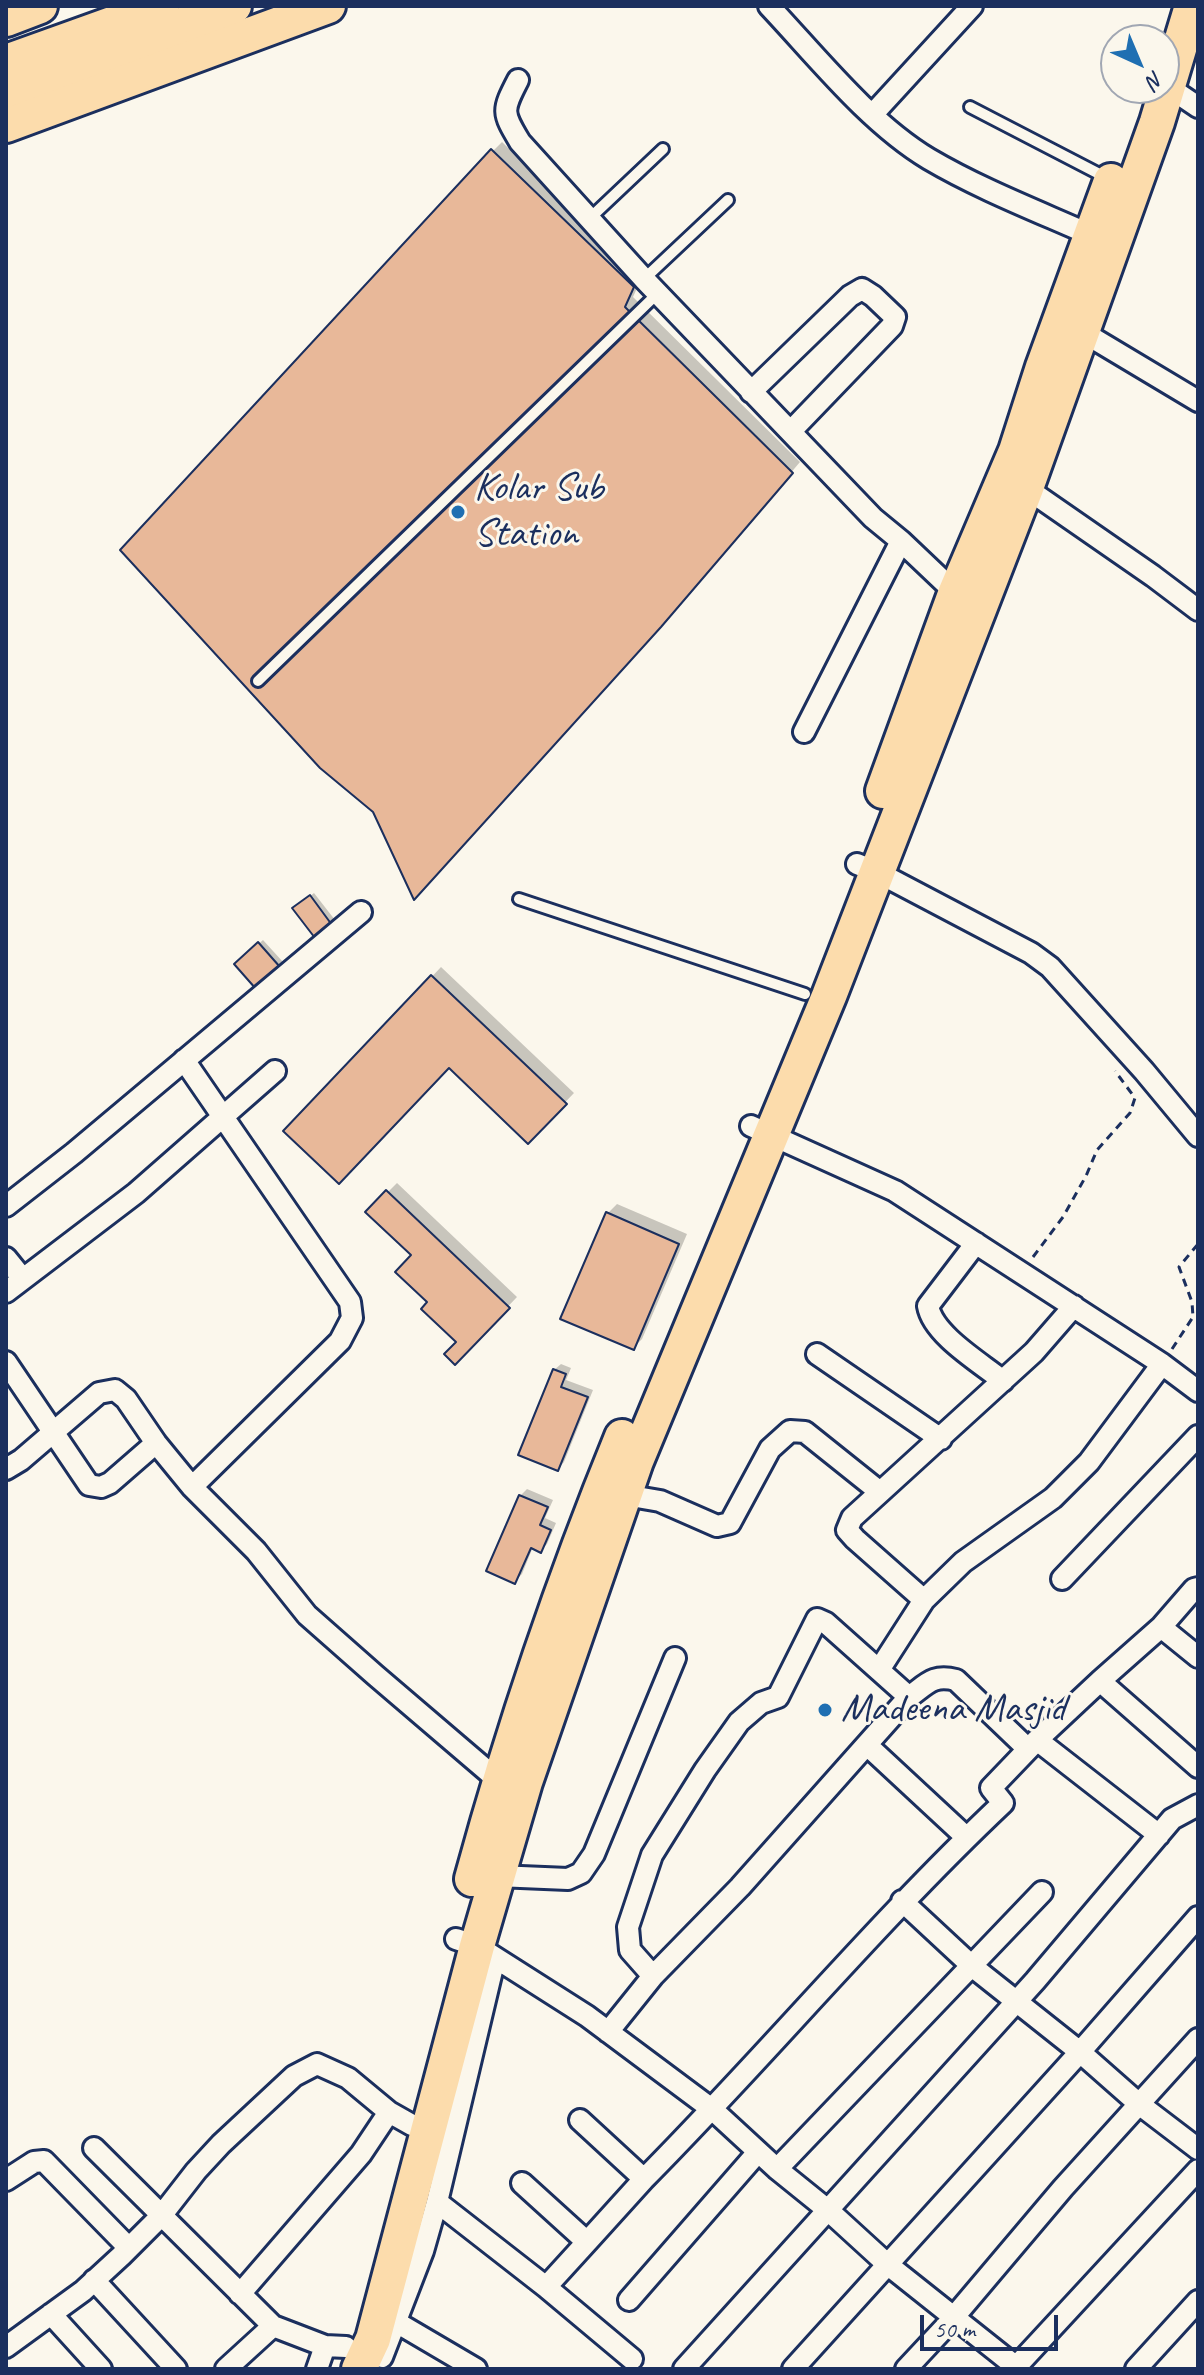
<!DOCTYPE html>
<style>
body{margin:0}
#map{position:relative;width:1204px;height:2375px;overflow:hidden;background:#fbf7ec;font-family:Caveat,sans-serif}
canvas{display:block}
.frame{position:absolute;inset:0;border:8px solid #1b2f5e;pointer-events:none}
.north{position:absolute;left:1100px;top:24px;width:80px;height:80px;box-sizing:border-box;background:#fbf7ec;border:2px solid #a1a7b3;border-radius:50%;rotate:136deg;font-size:22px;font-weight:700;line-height:32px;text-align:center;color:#1b2f5e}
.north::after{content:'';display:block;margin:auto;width:28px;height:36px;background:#1f6fb2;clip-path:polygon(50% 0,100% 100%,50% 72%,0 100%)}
.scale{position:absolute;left:920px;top:2315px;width:138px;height:36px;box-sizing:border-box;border:4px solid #1b2f5e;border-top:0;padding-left:10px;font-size:24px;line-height:28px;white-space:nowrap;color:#1b2f5e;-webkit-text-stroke:6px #fbf7ec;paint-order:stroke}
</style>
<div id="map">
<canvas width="1204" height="2375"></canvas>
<div class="frame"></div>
<div class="north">N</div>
<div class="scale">50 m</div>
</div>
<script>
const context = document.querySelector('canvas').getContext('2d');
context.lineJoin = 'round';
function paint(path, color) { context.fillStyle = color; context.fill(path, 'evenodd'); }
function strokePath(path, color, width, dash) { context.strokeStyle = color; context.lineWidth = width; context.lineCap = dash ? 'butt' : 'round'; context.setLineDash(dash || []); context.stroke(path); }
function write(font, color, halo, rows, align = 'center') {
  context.font = font + ' Caveat,sans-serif'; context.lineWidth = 6; context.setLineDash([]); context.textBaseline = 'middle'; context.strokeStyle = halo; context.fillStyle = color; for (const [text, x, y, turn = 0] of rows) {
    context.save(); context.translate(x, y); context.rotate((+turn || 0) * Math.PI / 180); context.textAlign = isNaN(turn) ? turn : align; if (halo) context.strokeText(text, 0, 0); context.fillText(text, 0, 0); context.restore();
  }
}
paint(new Path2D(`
 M502,142L642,277L633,297L800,462L670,615L493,151Z
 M314,893L335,920L331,924L299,905Z
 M263,940L283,962L256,986L236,964Z
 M441,967L574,1093L528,1141L449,1066L286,1131Z
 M397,1183L517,1297L455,1362L459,1341L430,1302L413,1255L368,1212Z
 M617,1204L687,1234L642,1339L633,1348L608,1213Z
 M561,1364L571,1368L566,1380L593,1390L564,1462L558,1469L554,1370Z
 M527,1489L553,1500L545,1518L556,1523L547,1544L541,1550L533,1547L522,1574L515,1581L520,1496Z`), '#0003');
const building = new Path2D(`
 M491,149L634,287L625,307L793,473L661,627L414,900L373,812L320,768L120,550Z
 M310,895L332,925L315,938L292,908Z
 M258,942L280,967L256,989L234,964Z
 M431,975L567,1104L528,1144L449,1068L339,1184L283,1131Z
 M386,1190L510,1308L455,1365L444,1354L456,1342L421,1309L427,1302L395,1272L411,1255L365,1212Z
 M606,1212L679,1244L634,1350L560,1319Z
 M553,1369L566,1374L561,1387L588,1397L558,1471L518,1455Z
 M519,1495L548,1507L540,1525L551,1530L541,1553L531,1548L515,1584L486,1571Z`);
paint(building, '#e8b899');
strokePath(building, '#1b2f5e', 2);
const service = new Path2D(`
 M970,107L1109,179
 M589,219L663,149
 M644,279L728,200
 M258,681L658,293
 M519,899L805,994`);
const minor = new Path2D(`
 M769,6C817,57 869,123 929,159C980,189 1037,211 1091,235
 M518,80C502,111 502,112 520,142L644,279L873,518L901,541L961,598
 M1164,84L1198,107
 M872,115L972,6
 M1081,331L1198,401
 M751,392L850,296L862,289L873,296L895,317L892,326L791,431
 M1026,488L1153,576L1198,610
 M804,732L901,541
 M857,864L877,872L1031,953L1050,967L1144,1071L1198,1136
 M184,1060L350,1302L352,1318L340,1341L192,1487
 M751,1126L895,1191L1162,1364L1198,1391
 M6,1206L74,1153L361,912
 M976,1243L928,1306C933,1335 981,1363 1003,1381
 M6,1258L23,1279
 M6,1292L136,1193L275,1071
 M817,1354L941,1439
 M6,1362L89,1485L101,1487L110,1483L156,1443
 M6,1469L21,1460L99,1393L115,1390L126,1399L156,1443L192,1487L256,1551L307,1615L375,1675L499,1781
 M625,1495L660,1501L717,1526L730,1523L770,1449L790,1431L805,1432L880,1492
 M1062,1579L1198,1436
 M924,1600L855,1539L847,1530L852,1518L1034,1352L1074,1306
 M1161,1627L1198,1657
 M879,1670L924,1600L963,1562L1053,1498L1089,1462L1162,1364
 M1100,1681L1198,1767
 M1037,1740L1159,1835
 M868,1746L966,1837
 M497,1876L568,1879L581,1873L594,1854L675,1658
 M902,1901L973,1967L1080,2052L1139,2104L1198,2149
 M456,1939L477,1946L587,2016L713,2110L777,2169L829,2211L887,2264L1019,2369
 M653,1976L630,1950L628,1927L652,1855L705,1770L739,1722L761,1703L778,1697L817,1619L826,1623L909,1697
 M608,2032L653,1976L740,1887L909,1697C927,1684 933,1674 956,1680L1028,1749
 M580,2120L644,2179C766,2056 877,1922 1003,1803L991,1788L1037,1740L1100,1681L1161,1627L1194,1589L1198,1588
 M94,2148L273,2326L325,2346L346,2347
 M777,2169L1042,1892
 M6,2180L34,2162L44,2161L129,2248
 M522,2183L587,2242L644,2179
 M437,2202L546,2287L587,2242
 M94,2280L176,2369
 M546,2287L632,2359
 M240,2294L361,2154L389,2112
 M629,2300L758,2152
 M51,2314L101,2369
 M396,2322L476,2369
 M6,2347L83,2291L121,2256L161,2216L196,2171L221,2144L294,2076L317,2064L348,2078L389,2112L412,2125
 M382,2357L423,2251L437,2202L495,1958
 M226,2369L273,2326
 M317,2369L325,2346
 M684,2369L1035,1981L1172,1819L1198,1805
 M793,2369L1080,2052L1198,1917
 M906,2369L948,2324L1063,2188L1198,2039
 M1014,2369L1198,2170
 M1136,2369L1198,2301`);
const primary = new Path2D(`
 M6,19L40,6
 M6,125L328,6
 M883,791L955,594L1016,451L1043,367L1111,181
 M472,1879C513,1729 563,1581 622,1437
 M359,2369L373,2339L477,1946L525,1782L636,1461L829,996L1026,488L1157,122L1192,6`);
const trunk = new Path2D(`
 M6,62L162,6
 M6,90L234,6`);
strokePath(service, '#1b2f5e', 16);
strokePath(minor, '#1b2f5e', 26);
strokePath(primary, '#1b2f5e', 40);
strokePath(trunk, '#1b2f5e', 40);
strokePath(new Path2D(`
 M1033,1257L1063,1217L1086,1176L1097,1150L1130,1113L1135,1098L1115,1071
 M1172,1349L1193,1317L1192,1302L1179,1267L1198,1244`), '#1b2f5e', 3, [8, 6]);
strokePath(service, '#fbf7ec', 10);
strokePath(minor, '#fbf7ec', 20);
strokePath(primary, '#fcdcac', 34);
strokePath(trunk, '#fcdcac', 34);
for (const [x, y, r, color] of [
 [458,512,8,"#1f6fb2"],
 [825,1710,8,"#1f6fb2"]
]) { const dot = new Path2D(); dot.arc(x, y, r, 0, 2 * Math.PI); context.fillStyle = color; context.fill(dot); strokePath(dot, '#fbf7ec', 3); }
write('40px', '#1b2f5e', '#fbf7ec', [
 ["Kolar Sub",474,489],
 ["Station",474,535],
 ["Madeena Masjid",841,1710]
], 'left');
</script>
